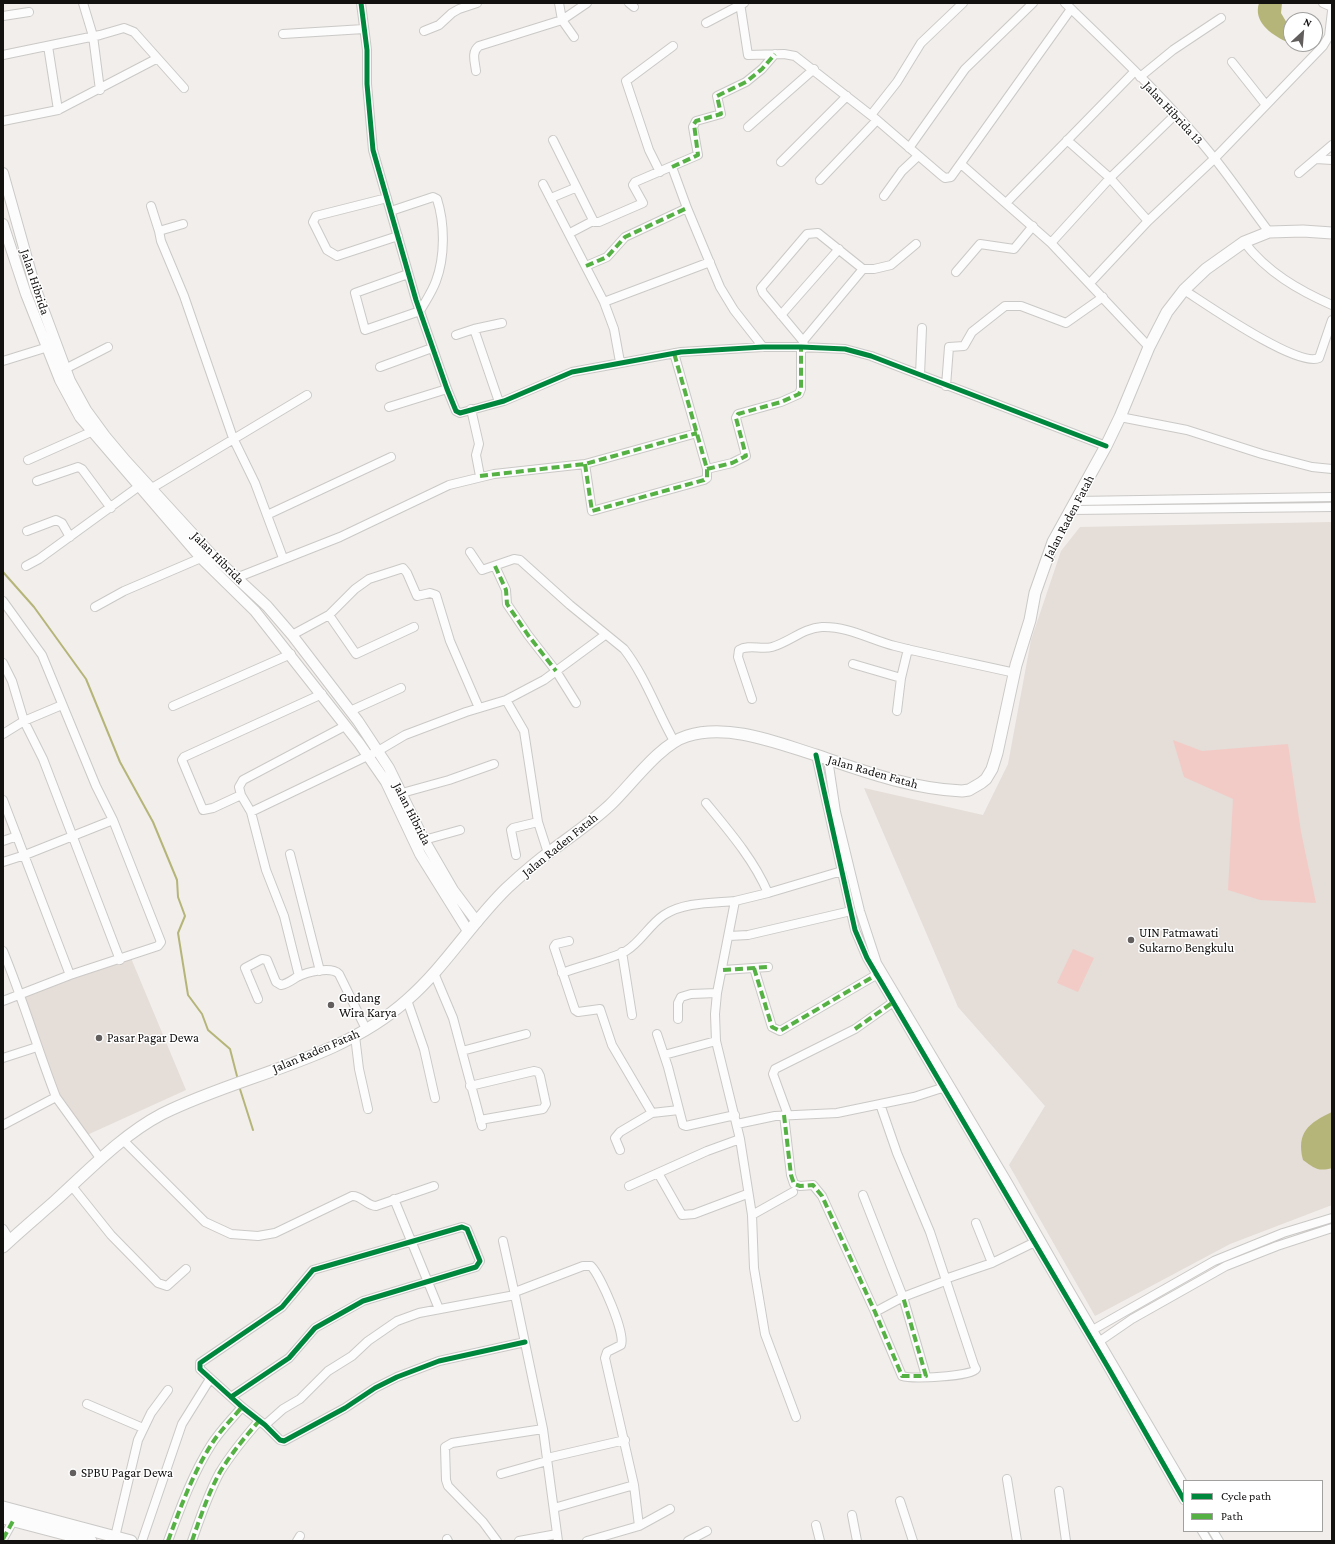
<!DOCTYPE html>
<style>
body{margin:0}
#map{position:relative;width:1335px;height:1544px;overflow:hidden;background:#f1eeeb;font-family:"Crimson Pro",serif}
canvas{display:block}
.frame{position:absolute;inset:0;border:4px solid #131110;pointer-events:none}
.legend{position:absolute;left:1183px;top:1480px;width:140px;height:52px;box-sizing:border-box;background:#fff;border:1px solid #a1a09f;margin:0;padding:5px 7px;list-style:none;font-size:12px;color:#131110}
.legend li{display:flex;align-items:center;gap:8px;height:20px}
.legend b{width:20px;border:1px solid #a1a09f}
.north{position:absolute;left:1283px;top:12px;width:40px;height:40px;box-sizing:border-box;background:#fff;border:1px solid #a1a09f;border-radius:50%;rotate:26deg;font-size:11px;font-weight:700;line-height:16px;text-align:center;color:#131110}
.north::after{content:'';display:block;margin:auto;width:14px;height:18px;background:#615e5d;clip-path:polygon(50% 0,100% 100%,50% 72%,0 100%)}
</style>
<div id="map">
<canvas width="1335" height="1544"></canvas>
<div class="frame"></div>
<ul class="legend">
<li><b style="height:5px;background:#00873e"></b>Cycle path</li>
<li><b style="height:5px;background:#55b144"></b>Path</li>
</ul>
<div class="north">N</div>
</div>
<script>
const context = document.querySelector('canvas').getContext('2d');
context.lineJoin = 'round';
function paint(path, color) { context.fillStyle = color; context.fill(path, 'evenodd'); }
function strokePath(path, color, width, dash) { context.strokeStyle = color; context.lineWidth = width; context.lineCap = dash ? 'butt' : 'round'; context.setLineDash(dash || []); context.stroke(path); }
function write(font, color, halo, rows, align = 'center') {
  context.font = font + ' "Crimson Pro",serif'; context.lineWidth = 3; context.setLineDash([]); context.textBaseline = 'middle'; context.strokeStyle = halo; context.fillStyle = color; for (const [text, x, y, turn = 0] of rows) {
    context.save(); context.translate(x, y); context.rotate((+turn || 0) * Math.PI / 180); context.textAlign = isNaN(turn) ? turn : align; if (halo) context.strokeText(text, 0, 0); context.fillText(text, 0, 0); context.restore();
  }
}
paint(new Path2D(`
 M1332,522V1205L1230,1244L1095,1316L1009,1165L1045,1106L958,1007L864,788L983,815L1008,764L1031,640L1061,551L1080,527Z
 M128,951L186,1090L87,1135L47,1079L20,997Z`), '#e5ddd7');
paint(new Path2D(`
 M1173,740L1202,751L1288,744L1301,832L1316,903L1260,900L1228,890L1233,799L1184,777Z
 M1073,949L1094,958L1078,992L1057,983Z`), '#f2cbc7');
paint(new Path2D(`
 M1259,3H1282L1281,13L1291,30V41L1289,39L1285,41C1271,34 1253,22 1259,3Z
 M1332,1112V1168C1318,1172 1314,1168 1303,1160C1296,1132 1309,1123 1332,1112Z`), '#b5b579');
strokePath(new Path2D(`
 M3,572L34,607L86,679L120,762L153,822L177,880L178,897L185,916L178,933L188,995L202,1014L208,1030L230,1049L238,1080
 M239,1086L253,1130`), '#b5b579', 2);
const minor = new Path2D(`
 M83,3L93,36L100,90
 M361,3L367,50V84L373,150L416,300L447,389L456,411L460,413L504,401L572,372L681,352L763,347H801L845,349L871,356L1106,446
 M559,3L562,20L574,37
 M629,3L634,7
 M740,3L748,55L784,54L795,56L877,120L820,180
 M1065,3C1117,53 1170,103 1215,159C1234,183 1251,208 1269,232
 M1323,3L1332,7
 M3,16L29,12
 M706,23L744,3
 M424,31L439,25L452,13L459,9L477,3
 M283,34L364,29
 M48,46L58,110
 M3,55L100,35L124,28L134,32L184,88
 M1232,62L1266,105
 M476,71C475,62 471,52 479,46L562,20L587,3
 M1140,77L1173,50L1221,18
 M871,115L897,82L921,43L963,3
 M877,120L941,175L945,178L951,177L1071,9
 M3,121L58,110L156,59
 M748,127L814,69
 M553,140L594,222
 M909,148L965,69L1033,3
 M1316,159L1332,160
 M781,162L847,96
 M961,164L1051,243L1149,347
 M672,167L687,208L720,287L734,310L763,347
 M660,172L649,150L626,81L673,46
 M1299,173L1332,145
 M543,184L604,302L614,329L620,362
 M884,196L902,171L918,156
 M387,198L316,216L313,222L327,250L337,256L398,236
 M551,198L575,188
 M1007,202L1135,71
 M151,206L159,231
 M391,211L433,197L437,199C445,224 445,257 436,281C432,292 425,302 420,311L365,330L355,293L408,274
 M1148,221L1110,178L1176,114
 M183,224L159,231L161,241L184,296L233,438L255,483L283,558
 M570,233L591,222H599L643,203L633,185L635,182L698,155L693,127L696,121L721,114L717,96L746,82L762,69L775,54
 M1244,242C1267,272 1298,290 1332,305
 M1051,243L1110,178L1067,140
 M586,266L607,257L625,237L687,208
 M956,272L980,244L1014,249L1033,226
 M1090,283L1148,221L1215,158L1323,46L1329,36L1332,11
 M1184,290C1206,304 1297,368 1319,358L1332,320
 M604,302L710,262
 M781,315L839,249
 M474,329L499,402
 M456,335L474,329L502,323
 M803,341L863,269
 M805,348L803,341L763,293L761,288L807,234L818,233L863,269H874L891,265L916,244
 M3,361L48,347
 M380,367L432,348
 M65,369L108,347
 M920,375L922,328
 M946,386L949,347L964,346L972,332L1005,306H1021L1066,323L1103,297
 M389,407L447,389
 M471,409L479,444L476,455L480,476
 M1120,417L1187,430L1262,454L1312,467L1332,469
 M28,460L91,432
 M585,464L592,511L704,480L707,478V469L674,353
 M707,469L732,463L746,456L736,418L738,414L781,402L799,394L801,389V347
 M37,481L78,467L82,469L111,508
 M152,488L307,395
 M1076,501L1332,497
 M1072,510L1332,507
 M267,515L391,457
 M27,531L56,520L62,523L70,537
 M470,552L482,570L514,559L520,560L570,605L624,649C645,676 657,711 674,741
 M26,566L39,559L138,487
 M495,566L506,590L507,604L528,635L556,671L576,703
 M236,578L340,537L449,485L494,474L585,464L697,433
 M3,601L42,655L96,786L113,820L161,942L158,946L70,975L3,1001
 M95,607L124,591L201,558
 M329,615L356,654L414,627
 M292,635L329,615L355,589L369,579L403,568L407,573L417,596L430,593L436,595L450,641L479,708
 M3,663L12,681L24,721L43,759L120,960
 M853,664L901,678L908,649
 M752,699L738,657L739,650C749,644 761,650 772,647C790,642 803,628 822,627C848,626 871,640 895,646C935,656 975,664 1015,673
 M506,700L524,731L538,822L548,853
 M173,706L291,654
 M350,711L401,688
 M897,711L901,678
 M3,734L24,721L62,705
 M816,755L855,930L867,958L1109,1369L1184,1500
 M828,759L836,812L860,911L877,963L1007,1181L1067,1286L1184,1485
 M402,793L449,780L494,764
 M241,795L239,787L243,780L345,726
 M3,800L70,975
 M706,803C729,831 754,860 768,893L842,871
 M251,812L378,751L405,735L466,712L506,700L544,680L605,635
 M424,840L460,830
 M3,841L17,836
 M290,854L320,971
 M516,855L511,830L513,828L538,822
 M3,862L25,855L113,820
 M768,893L735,901L717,993L715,1014L716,1041L740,1139L752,1215L754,1268L765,1334L796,1417
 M729,936L748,935L851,911
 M569,941L556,944L554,947L575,1010L578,1012L600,1009L612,1045L652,1113
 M3,951C23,999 37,1048 56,1097
 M622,952L632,1015
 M754,968L772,1027L780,1031L876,975
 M723,970L768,967
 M434,973L453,1018L482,1126
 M562,973C580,966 612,959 626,951C641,942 649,925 664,915C683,902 713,903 735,901
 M299,976L284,916L266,870L251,812L241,795L213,808L203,810L182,760L184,757L322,694
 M258,999L245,968L262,959L267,960L276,982L281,985C287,984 292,980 297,977C307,972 331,966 339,974L366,1029
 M407,1000L424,1049L435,1098
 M678,1019V1003L681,997L691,994L717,993
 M657,1034L668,1067L683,1125L686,1126L735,1115
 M355,1036L359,1069L368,1109
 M462,1051L526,1034
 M664,1055L716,1041
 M3,1058L37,1047
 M470,1086L534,1071L538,1072L540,1076L546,1104L543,1109L480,1120
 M784,1115L791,1175L794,1184L800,1186L813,1185L822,1196L875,1312L902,1376C911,1379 971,1377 976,1369L974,1365L930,1232L897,1153L880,1104
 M788,1115L773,1074L775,1069L855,1029L892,1003
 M737,1124L775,1116L837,1113L914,1097L942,1088
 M3,1125L56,1097L100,1158
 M124,1141L205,1222L231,1234L258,1236L275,1233L352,1196C361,1195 367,1206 376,1206L434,1186
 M620,1150L615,1138L620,1132L652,1113L679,1110
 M658,1173L682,1215L694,1214L747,1194
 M71,1185L111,1235L158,1283L167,1286L186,1269
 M629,1186L707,1151L740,1139
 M863,1195L903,1297L926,1376
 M394,1199L439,1309
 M752,1215L793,1192
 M976,1223L992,1263
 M3,1229L10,1240
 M503,1241L515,1295
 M945,1279L992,1263L1037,1241
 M515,1292L583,1266H591C600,1275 626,1333 621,1345L607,1352L605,1358L634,1485L554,1508
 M875,1312L903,1297L945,1281
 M1089,1332L1214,1261L1283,1233L1332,1218
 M1100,1341L1132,1319L1226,1266L1277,1246L1332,1228
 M231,1397L289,1358L315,1328L363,1301L476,1267L480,1261L467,1229L462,1227L313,1270L282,1307L200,1363V1369L242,1407L265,1425L280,1440L284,1441L345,1408L375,1388L397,1377L439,1361L525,1342
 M87,1404L143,1428
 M265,1425L283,1409L300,1399L328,1371L352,1356L368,1341L397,1321L419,1313L515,1295L543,1429L558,1541
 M547,1458L625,1440
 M501,1474L547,1461
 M1007,1479L1017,1541
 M634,1485L639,1526
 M1059,1491L1066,1541
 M900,1501L913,1541
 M852,1515L857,1541
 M816,1525L820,1541
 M1202,1531L1208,1541
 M1213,1531L1219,1541
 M115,1537L138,1440L151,1413L168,1390
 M3,1539L13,1521
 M447,1539L448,1541
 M142,1541L182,1424L210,1379
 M168,1541C180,1509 192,1475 211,1445C219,1432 231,1420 242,1407
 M192,1541C200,1518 208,1494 220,1472C231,1454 245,1437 259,1421
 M297,1541L300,1536
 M497,1541L483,1522L448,1486L446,1480L445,1447L452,1443L543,1429
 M519,1541L557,1534
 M587,1541L639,1526L670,1509
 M688,1541L707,1531`);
const major = new Path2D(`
 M3,173L35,287L70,381L86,410L105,436L126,461L212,555L267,606L292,635L358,721L389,768L424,840L453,890L477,922
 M3,224L26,294L60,380L80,417L201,558L255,611L359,743L386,782L420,854L468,931`);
const highway = new Path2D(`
 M3,1247C20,1231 38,1216 55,1201C88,1171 122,1135 162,1114C242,1074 339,1061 407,1000C445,967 471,923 507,888C521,875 536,862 551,851C571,836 592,822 610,805C631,785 660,744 687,736C729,723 777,743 816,755C863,771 912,789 962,791L969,790L981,783L986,779L992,769L997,753L1016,665L1030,620L1035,593L1053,542L1106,446L1120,417L1149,347L1167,312L1184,290L1206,269L1244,242L1269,232L1303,231L1332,233
 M3,1507L131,1541
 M3,1518L91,1541`);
strokePath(minor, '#cbc9c7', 10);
strokePath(major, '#cbc9c7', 12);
strokePath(highway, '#cbc9c7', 13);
strokePath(minor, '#fdfcfc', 8);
strokePath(major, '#fdfcfc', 10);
strokePath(highway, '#fdfcfc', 11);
strokePath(new Path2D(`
 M672,167L698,155L694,124L696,121L721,114L717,96L746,82L762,69L775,54
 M586,266L607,257L625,237L687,208
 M585,464L592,511L704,480L707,478V469L674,353
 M707,469L732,463L746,456L736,418L738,414L781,402L799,394L801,389V347
 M480,476L585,464L697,433
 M495,566L506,590L507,604L528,635L556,671
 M754,968L772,1027L780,1031L876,975
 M723,970L768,967
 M855,1029L892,1003
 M784,1115L791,1175L794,1184L800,1186L813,1185L822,1196L875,1312L902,1376H926L903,1297
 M3,1539L13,1521
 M168,1541C180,1509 192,1475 211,1445C219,1432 231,1420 242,1407
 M192,1541C200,1518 208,1494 220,1472C231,1454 245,1437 259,1421`), '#55b144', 4, [8, 4]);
strokePath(new Path2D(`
 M361,3L367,50V84L373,150L416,300L447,389L456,411L460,413L504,401L572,372L681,352L763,347H801L845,349L871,356L1106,446
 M816,755L855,930L867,958L1109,1369L1184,1500
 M231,1397L289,1358L315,1328L363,1301L476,1267L480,1261L467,1229L462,1227L313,1270L282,1307L200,1363V1369L242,1407L265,1425L280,1440L284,1441L345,1408L375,1388L397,1377L439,1361L525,1342`), '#00873e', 5);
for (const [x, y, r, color] of [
 [1131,940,4,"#615e5d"],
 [331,1005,4,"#615e5d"],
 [99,1038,4,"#615e5d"],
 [73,1473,4,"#615e5d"]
]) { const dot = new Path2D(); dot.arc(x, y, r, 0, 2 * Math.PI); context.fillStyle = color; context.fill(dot); strokePath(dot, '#fff', 1.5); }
write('13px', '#131110', '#fff', [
 ["Jalan Hibrida 13",1173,113,47],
 ["Jalan Hibrida",35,282,72],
 ["Jalan Raden Fatah",1069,517,-62],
 ["Jalan Hibrida",218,558,45],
 ["Jalan Raden Fatah",873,772,16],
 ["Jalan Hibrida",412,814,63],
 ["Jalan Raden Fatah",560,845,-39],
 ["Jalan Raden Fatah",316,1051,-23]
]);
write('13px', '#131110', '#fff', [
 ["UIN Fatmawati",1139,933],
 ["Sukarno Bengkulu",1139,948],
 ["Gudang",339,998],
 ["Wira Karya",339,1013],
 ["Pasar Pagar Dewa",107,1038],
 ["SPBU Pagar Dewa",81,1473]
], 'left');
</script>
